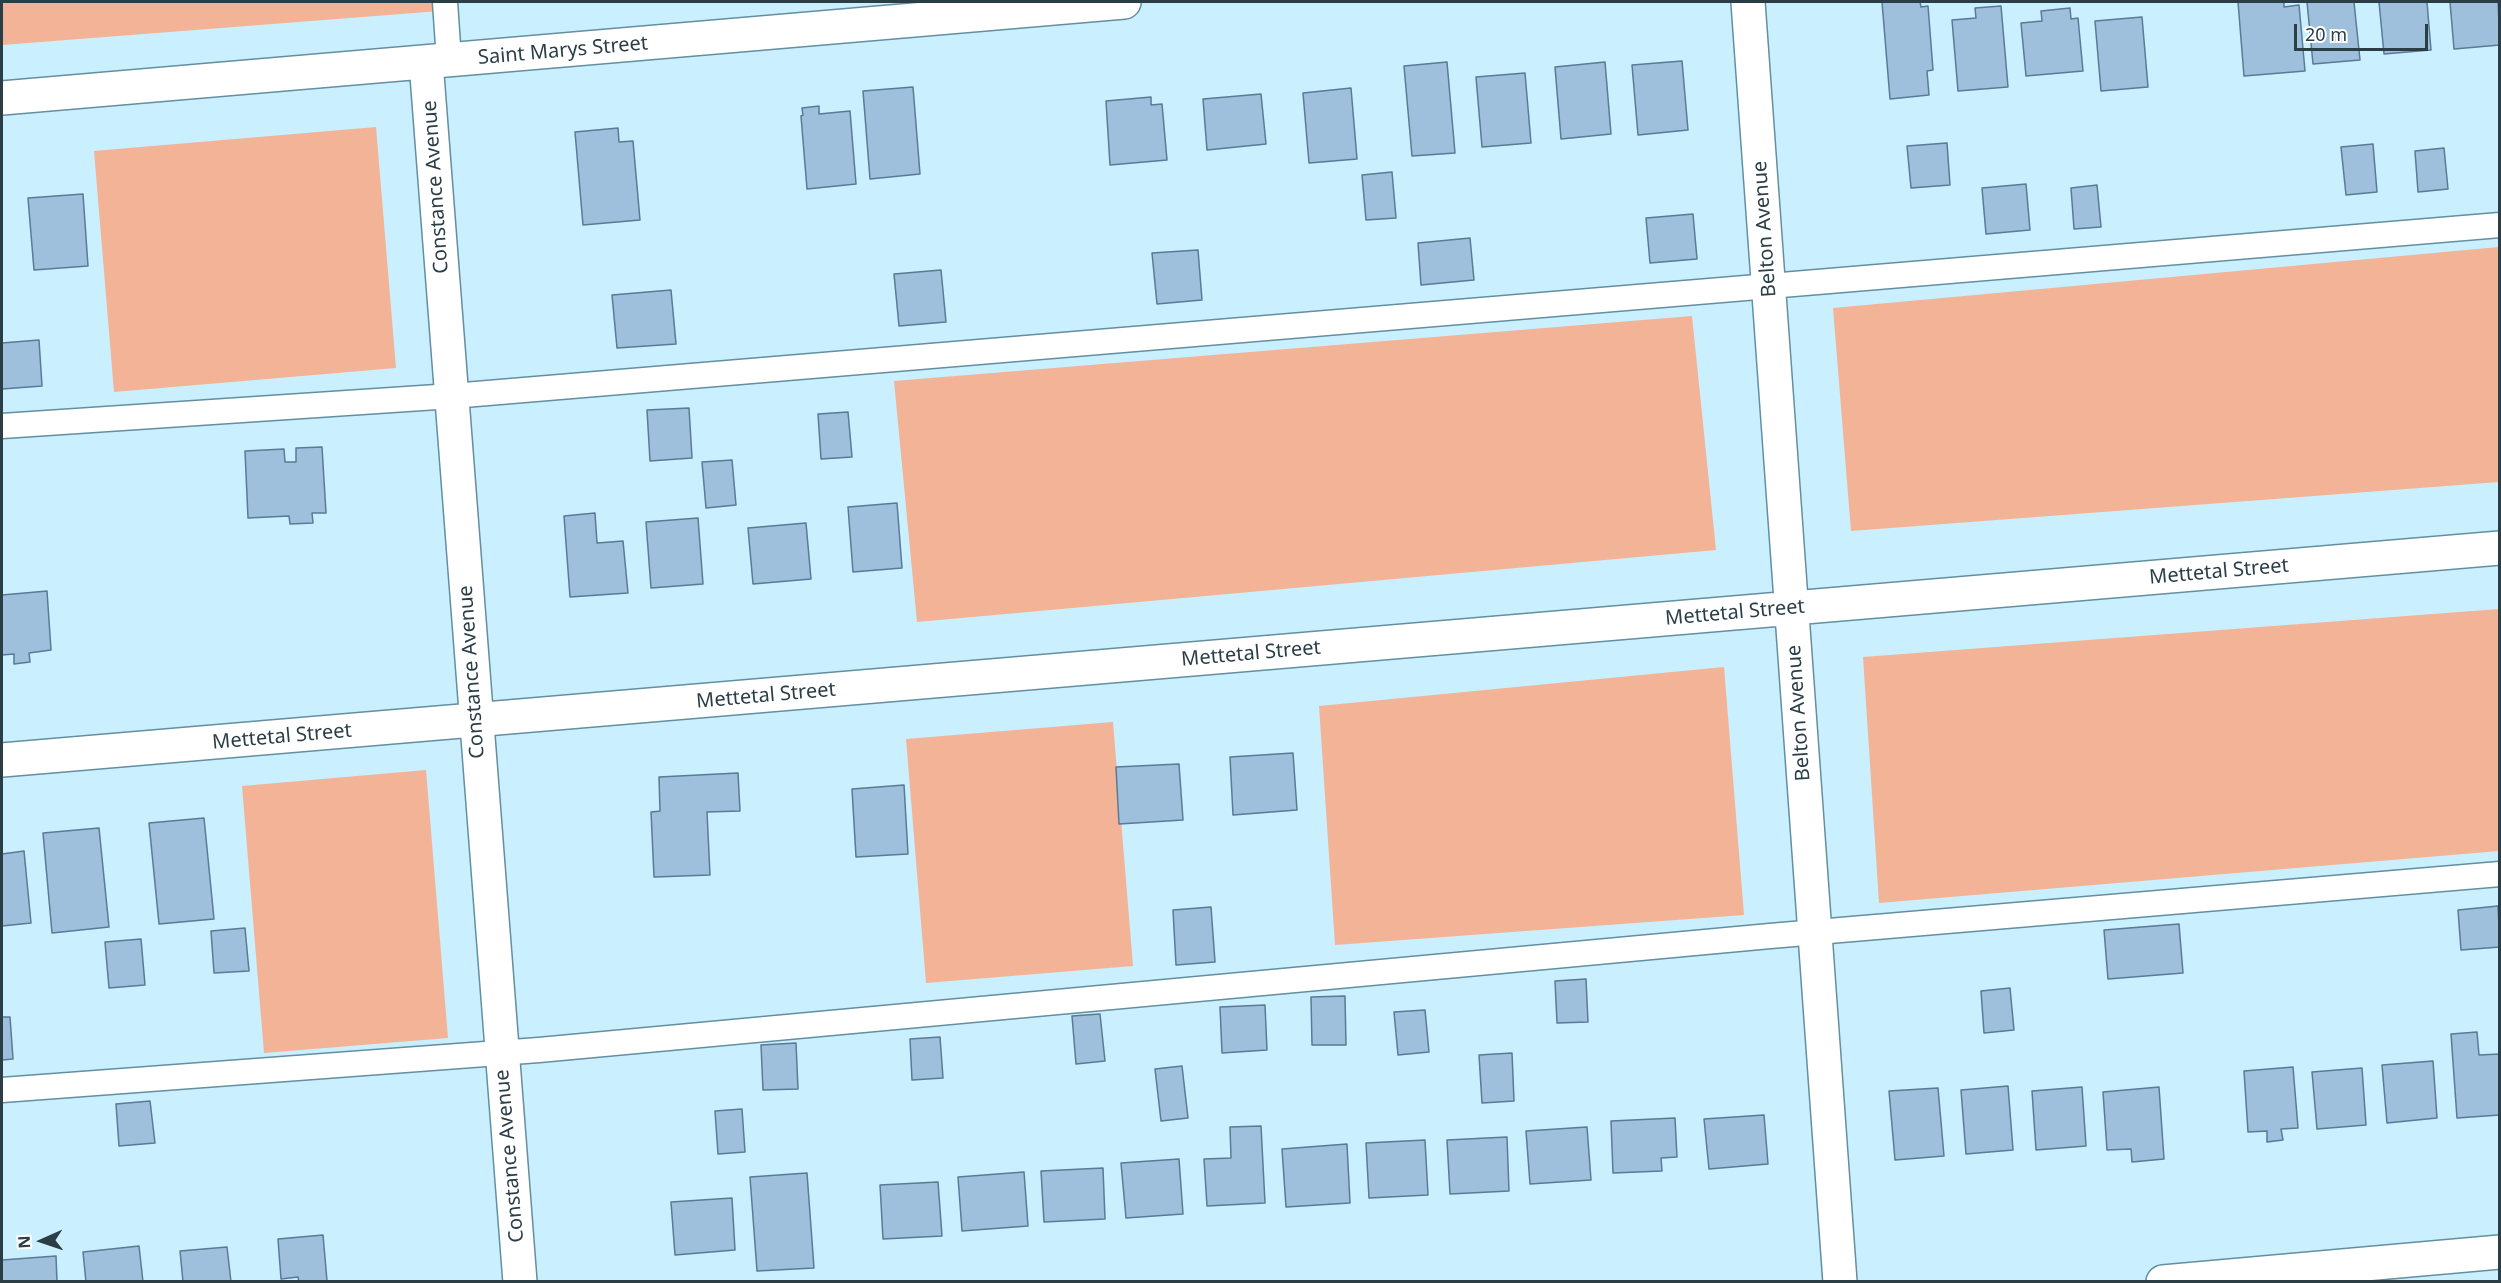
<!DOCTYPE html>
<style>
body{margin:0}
#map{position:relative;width:2501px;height:1283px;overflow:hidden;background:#caefff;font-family:"Noto Sans",sans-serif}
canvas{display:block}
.frame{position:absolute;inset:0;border:3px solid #2b3e46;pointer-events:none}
.north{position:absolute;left:12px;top:1211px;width:60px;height:60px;-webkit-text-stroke:4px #fff;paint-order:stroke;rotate:267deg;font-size:16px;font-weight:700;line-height:24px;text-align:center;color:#2b3e46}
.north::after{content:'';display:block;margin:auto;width:21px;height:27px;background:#2b3e46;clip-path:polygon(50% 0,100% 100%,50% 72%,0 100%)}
.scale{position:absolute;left:2294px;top:24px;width:134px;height:27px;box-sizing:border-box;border:3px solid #2b3e46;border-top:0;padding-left:8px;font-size:18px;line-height:21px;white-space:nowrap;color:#2b3e46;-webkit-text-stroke:4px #fff;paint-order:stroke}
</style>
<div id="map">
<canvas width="2501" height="1283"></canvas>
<div class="frame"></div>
<div class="north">N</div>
<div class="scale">20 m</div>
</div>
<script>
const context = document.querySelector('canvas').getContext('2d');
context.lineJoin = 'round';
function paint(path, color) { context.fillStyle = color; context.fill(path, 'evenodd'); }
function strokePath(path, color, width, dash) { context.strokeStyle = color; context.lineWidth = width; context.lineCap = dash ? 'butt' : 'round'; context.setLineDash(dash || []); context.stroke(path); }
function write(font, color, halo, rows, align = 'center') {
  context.font = font + ' "Noto Sans",sans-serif'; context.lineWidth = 6; context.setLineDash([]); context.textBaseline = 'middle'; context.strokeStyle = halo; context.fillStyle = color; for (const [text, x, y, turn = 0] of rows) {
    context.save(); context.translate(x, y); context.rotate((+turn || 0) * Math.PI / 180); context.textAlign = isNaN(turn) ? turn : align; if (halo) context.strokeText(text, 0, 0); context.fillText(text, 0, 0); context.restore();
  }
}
paint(new Path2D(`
 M2,2H439L440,11L2,45Z
 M376,127L396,368L114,392L94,151Z
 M2499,247V482L1851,531L1833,308Z
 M1692,316L1716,550L917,622L894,381Z
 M2499,609V851L1879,903L1863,657Z
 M1724,667L1744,915L1335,945L1319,706Z
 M1113,722L1133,966L926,983L906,739Z
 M426,770L448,1038L264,1053L242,786Z`), '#f3b396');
const building = new Path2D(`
 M1882,2H1920L1921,7L1928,6L1933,70L1927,71L1929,95L1890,99Z
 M2238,2H2284V7L2299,5L2305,71L2244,76Z
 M2307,2H2354L2360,60L2313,64Z
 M2379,2H2427L2431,50L2384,54Z
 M2450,2H2498L2500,45L2454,49Z
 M2001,6L2008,87L1958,91L1952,20L1976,18L1975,8Z
 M2070,8L2071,19L2078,18L2083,71L2026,76L2021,23L2042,21L2041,11Z
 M2142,17L2148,87L2101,91L2095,21Z
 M1682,61L1688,130L1638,135L1632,65Z
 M1447,62L1455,153L1412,156L1404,66Z
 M1605,62L1611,134L1561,139L1555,67Z
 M1525,73L1531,143L1482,147L1476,77Z
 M913,87L920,174L870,179L863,91Z
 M1351,88L1357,159L1309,163L1303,93Z
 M1261,94L1266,144L1207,150L1203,99Z
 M1151,97V105L1162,104L1167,160L1110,165L1106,101Z
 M819,106V114L850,111L856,184L807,189L801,116L803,115L802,108Z
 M618,128L619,142L633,141L640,220L583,225L575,132Z
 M1947,143L1950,185L1911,188L1907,146Z
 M2373,144L2377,192L2346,195L2341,147Z
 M2444,148L2448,189L2418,192L2415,151Z
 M1392,172L1396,218L1366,220L1362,175Z
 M2026,184L2030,230L1986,234L1982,188Z
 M2097,185L2101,227L2074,229L2071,188Z
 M83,194L88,266L34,270L28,198Z
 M1693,214L1697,259L1650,263L1646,218Z
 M1470,238L1474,280L1421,285L1418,243Z
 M1198,250L1202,300L1157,304L1152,253Z
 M941,270L946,322L899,326L894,274Z
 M671,290L676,344L617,348L612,295Z
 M39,340L42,386L2,389V343Z
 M689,408L692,458L650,461L647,410Z
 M848,412L852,457L821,459L818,414Z
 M322,447L326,513H312L313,523L290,524L289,516L248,518L245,451L284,449L285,462H296V448Z
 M732,460L736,505L706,508L702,462Z
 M897,503L902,568L853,572L848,507Z
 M595,513L597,543L623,541L628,593L570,597L564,516Z
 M698,518L703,584L651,588L646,522Z
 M806,523L811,579L753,584L748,528Z
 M47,591L51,650L29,653L30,662L14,664V654L2,655V595Z
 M1293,753L1297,810L1233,815L1230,757Z
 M1179,764L1183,820L1119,824L1116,767Z
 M738,773L740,811L707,812L710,875L654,877L651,812L660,811L659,777Z
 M904,785L908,854L856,857L852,789Z
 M204,818L214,919L159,924L149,823Z
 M99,828L109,927L52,933L43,833Z
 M24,851L31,923L2,926V854Z
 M2498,906L2500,947L2461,950L2458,910Z
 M1211,907L1215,962L1176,965L1173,910Z
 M2179,924L2183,973L2108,979L2104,930Z
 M245,928L249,971L214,973L211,931Z
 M141,939L145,985L109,988L105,942Z
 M1586,979L1588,1022L1557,1023L1555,981Z
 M2010,988L2014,1030L1984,1033L1981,991Z
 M1345,996L1346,1045H1312L1311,997Z
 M1265,1005L1267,1050L1222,1053L1220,1007Z
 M1425,1010L1429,1052L1398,1055L1394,1012Z
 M1100,1014L1105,1061L1076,1064L1072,1016Z
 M2,1017H10L13,1059L2,1060Z
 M2477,1032L2479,1055L2500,1054V1115L2457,1118L2451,1034Z
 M940,1037L943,1078L912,1080L910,1039Z
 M796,1043L798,1089L763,1090L761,1045Z
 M1512,1053L1514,1101L1482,1103L1479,1055Z
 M2433,1061L2437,1118L2387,1123L2382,1065Z
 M1182,1066L1188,1118L1161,1121L1155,1069Z
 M2293,1067L2298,1128L2281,1129L2283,1140L2267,1142V1131L2248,1132L2244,1071Z
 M2362,1068L2366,1125L2317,1129L2312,1072Z
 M2008,1086L2013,1150L1966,1154L1961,1090Z
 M2082,1087L2086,1146L2036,1150L2032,1091Z
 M2159,1087L2164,1159L2132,1162L2131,1149L2107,1150L2103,1092Z
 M1938,1088L1944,1156L1895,1160L1889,1091Z
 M150,1101L155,1143L119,1146L116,1104Z
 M742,1109L745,1152L718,1154L715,1111Z
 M1764,1115L1768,1164L1709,1169L1704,1119Z
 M1675,1118L1677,1157L1661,1158L1662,1171L1613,1173L1611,1121Z
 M1261,1126L1265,1203L1207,1206L1204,1159L1231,1158L1230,1127Z
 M1587,1127L1591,1180L1530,1184L1526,1131Z
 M1507,1137L1509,1191L1450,1194L1447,1140Z
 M1425,1140L1428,1195L1369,1198L1366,1143Z
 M1347,1144L1350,1203L1286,1207L1282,1149Z
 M1179,1159L1183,1214L1126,1218L1121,1163Z
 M1103,1168L1105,1219L1044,1222L1041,1171Z
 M1024,1172L1028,1226L962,1231L958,1177Z
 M807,1173L814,1268L757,1271L750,1177Z
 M938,1182L942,1236L883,1239L880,1185Z
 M732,1198L735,1250L675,1255L671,1202Z
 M323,1235L327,1281L299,1282L298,1277L281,1279L278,1239Z
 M139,1246L143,1282H86L83,1252Z
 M227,1247L231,1282H183L180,1251Z
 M56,1256L57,1282H2V1260Z`);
paint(building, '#9ec0dd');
strokePath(building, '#5a7a95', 1.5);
const service = new Path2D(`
 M445,2L449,60
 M2,426L452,396L2500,225
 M2,1090L539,1050L1770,936L2500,874`);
const minor = new Path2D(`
 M1748,2L1840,1282
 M426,62L520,1282
 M2,98L1124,2
 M2,760L2500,548
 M2163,1282L2500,1252`);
strokePath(service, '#638fa1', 27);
strokePath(minor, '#638fa1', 36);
strokePath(service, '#fff', 24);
strokePath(minor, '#fff', 33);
write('20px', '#2b3e46', '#fff', [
 ["Saint Marys Street",563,51,-5],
 ["Constance Avenue",436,187,-94],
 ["Belton Avenue",1765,229,-94],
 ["Mettetal Street",2219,572,-5],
 ["Mettetal Street",1735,613,-5],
 ["Mettetal Street",1251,654,-5],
 ["Constance Avenue",472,672,-94],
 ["Mettetal Street",766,696,-5],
 ["Belton Avenue",1799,713,-94],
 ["Mettetal Street",282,737,-5],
 ["Constance Avenue",510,1156,-95]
]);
</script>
